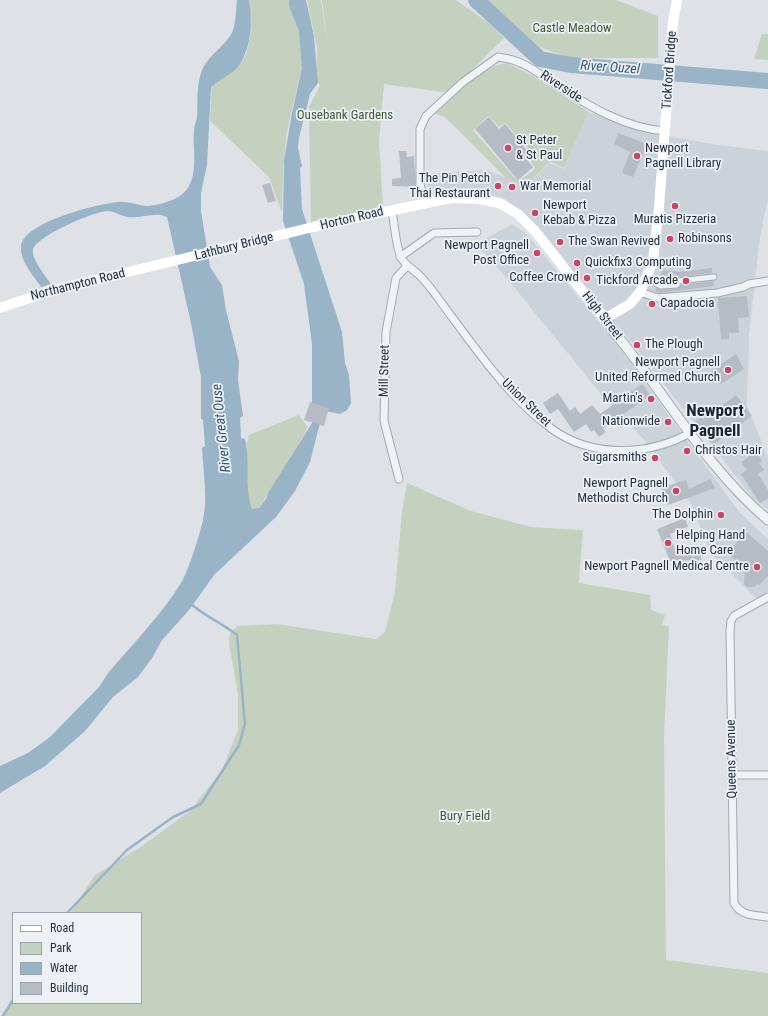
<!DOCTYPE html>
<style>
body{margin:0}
#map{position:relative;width:768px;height:1016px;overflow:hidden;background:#dee2e7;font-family:"Roboto Condensed",sans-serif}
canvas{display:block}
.legend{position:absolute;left:12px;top:912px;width:130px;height:92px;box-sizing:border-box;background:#edf1f5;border:1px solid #9ea4ac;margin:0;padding:5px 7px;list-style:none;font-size:12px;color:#27313e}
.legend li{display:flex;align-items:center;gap:8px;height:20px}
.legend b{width:20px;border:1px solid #9ea4ac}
</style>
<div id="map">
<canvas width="768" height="1016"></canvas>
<ul class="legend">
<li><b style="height:5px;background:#fff"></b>Road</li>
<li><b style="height:11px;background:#c5d1bf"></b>Park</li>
<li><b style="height:11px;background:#99b3c7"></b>Water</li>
<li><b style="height:11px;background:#b5bcc4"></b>Building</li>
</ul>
</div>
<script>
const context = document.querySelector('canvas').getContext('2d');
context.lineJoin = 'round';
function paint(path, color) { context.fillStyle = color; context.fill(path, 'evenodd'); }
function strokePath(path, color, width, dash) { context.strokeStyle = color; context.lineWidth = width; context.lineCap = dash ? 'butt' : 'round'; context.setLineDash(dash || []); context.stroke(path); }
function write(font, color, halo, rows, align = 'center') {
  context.font = font + ' "Roboto Condensed",sans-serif'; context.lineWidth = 3.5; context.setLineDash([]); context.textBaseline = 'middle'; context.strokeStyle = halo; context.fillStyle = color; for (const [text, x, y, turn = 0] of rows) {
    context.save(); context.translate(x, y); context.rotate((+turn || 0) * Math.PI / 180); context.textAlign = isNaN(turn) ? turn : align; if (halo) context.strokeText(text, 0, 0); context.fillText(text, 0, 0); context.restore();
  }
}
paint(new Path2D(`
 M589,112L641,131L718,145L768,151V198L760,237L749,335L747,405L768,458V509L753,498L620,328L536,226L507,200L484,192L429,188L423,180V174L487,170L527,186L549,163L564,169Z
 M512,224L526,233L617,344L739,512L768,539V592L758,600L711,553L691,504L646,442L601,394L505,276L476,244Z`), '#ccd2d9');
paint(new Path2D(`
 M249,0H289V6L303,36L302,68L287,131L283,169L282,213L269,177L210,121L212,80C221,75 233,71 240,64C253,51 251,16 249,0Z
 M307,0H321L328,47L322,0H456L490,24L504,38L452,90L443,92L384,84L379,141L383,206L311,225L309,107L320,86L317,80V47Z
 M486,0H616L658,16V58H568L538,46Z
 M762,34H768V60L754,59Z
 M507,63L533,76L589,112L564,168L550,161L526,186L506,178L453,125L444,117L434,113C453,96 482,66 507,63ZM489,116L499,127L505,123L535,156L531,162L535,168L528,175L519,180L514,177L473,130Z
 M299,415L307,426L306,431C294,451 283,471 270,490C266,496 264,502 259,508L252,509L248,497L247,443L249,435Z
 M407,483L471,511L531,527L583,530L579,583L650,595L651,610L665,615L662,625L669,626L664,736L666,960L768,973V1016H1L13,999V1003H141V913H70L95,875L142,846L190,811L222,770L238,730V694L229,644L230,633L237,626L276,624L376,639L385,632L395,592L402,511Z`), '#c5d1bf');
paint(new Path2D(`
 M237,0H249C252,21 252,45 240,64C234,73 219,80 211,87L207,165L201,193V211L210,267L222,285L226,310L239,361L238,380L243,416L240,418L241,438L245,439C251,462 244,486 252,509L259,508L266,499L268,493L312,423V344L304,284L283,221L284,160L292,113L302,68L299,31L289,6V0H306L314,36L318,83L310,94L299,138L298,148L302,166L300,168L302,209L342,332L345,363L349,375L351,403L347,410L340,414L325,411L320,423L310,462L295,491L276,517L214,575L190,609L162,640L152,658L138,677L113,697L85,731L45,766L0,793V766L28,753L50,737L99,687L108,673C132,645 161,615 181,583C188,572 200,534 203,520C208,499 203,470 202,448L205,446L203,420L201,419V377L191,323L167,217C155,211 141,219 128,217C121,216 114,211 107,211C93,212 36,236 33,250C31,258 46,277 51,284L41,287C34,276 20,261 21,247C22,222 98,204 118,202C128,201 138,206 148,206C158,205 173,201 180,196C201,181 192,151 194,130C194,126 196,122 197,118C198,102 196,86 202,70C208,55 230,42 233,30C236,21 236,9 237,0Z`), '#99b3c7');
strokePath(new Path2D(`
 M67,913L127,850L173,817L201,804L239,745L245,724L237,635C222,623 204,616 190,603
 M3,1016L13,1000`), '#99b3c7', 2.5);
strokePath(new Path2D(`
 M476,0L540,59L571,65L768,81`), '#99b3c7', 16);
paint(new Path2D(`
 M489,117L499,129L505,124L526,149L530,146L535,152L531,155L533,157L528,161L533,167L518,180L475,129Z
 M618,133L647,144L633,177L622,173L630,152L614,144Z
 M399,151H406L407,157L414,156L416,187L392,186V179L401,178Z
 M270,183L276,201L268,203L262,185Z
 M712,268V273L678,277L674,281L662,282L659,280L662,270L679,272Z
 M714,281V286L659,293L655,291L656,288L661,290L677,289L681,285Z
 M747,296L749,317L738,318L739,333H729V339H721L718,298Z
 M736,354L744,369L721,384L711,371Z
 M642,384L650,395L603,429L606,432L599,437L594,430L591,432L586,424L574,432L558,409L550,414L543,403L558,393L570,411L575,407L580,414L592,405L600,414Z
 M736,395L752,416L713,445L695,422L701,417L703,420Z
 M310,402L329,408L324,426L304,420Z
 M753,446L762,461L759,463L764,470L758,474L768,490V498L760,503L741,474L747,470L741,462L749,457L745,451Z
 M710,479L715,488L668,505L661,488L686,480L689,489Z
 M685,518L688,527L670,534L676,552H701V560L670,561L657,529Z
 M746,532L768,551V576L759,585L757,584L755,587H747L744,584L745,566L727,554Z`), '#b5bcc4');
const pedestrian = new Path2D(`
 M657,284L661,286L677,285L678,281L714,277`);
const minor = new Path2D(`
 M425,203L420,184V129L426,116L463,82L498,57C523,60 535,71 555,84C588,106 625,128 665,131
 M392,210C394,222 396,247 401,257C404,265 412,268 418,274C432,287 443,306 455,321C483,359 514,402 552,429C592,458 648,456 690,433
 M400,257L434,233L477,232
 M640,292L658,298L717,293L743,287L749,284L768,281
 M399,479L384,421L386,332L396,278L407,266
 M768,597L734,616L731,621L730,631L734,903C741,916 754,915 768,917
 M732,775H768`);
const tertiary = new Path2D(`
 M606,318L614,332C666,394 706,468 768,520`);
strokePath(pedestrian, '#a3a9b1', 7);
strokePath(minor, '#a3a9b1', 9);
strokePath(tertiary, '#a3a9b1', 11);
strokePath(pedestrian, '#f0f3f6', 5);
strokePath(minor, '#f0f3f6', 7);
strokePath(tertiary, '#f0f3f6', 9);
strokePath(new Path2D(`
 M0,308L50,291L313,227L451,198L479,199L499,203L518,214L536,232L598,311L606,318L630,304L640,292L653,261L659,207L673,22L677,0`), '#fff', 10);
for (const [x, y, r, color] of [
 [508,148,4,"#cb4464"],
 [637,156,4,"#cb4464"],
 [498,186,4,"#cb4464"],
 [512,187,4,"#cb4464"],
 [675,206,4,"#cb4464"],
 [535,213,4,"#cb4464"],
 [670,239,4,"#cb4464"],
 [560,242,4,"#cb4464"],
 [537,253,4,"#cb4464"],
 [577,263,4,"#cb4464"],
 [587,278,4,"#cb4464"],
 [686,281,4,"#cb4464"],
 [652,304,4,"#cb4464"],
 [637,345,4,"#cb4464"],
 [728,370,4,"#cb4464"],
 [651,399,4,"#cb4464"],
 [668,422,4,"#cb4464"],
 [687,451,4,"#cb4464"],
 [655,458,4,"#cb4464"],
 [676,491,4,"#cb4464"],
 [721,515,4,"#cb4464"],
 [668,543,4,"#cb4464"],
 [757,567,4,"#cb4464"]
]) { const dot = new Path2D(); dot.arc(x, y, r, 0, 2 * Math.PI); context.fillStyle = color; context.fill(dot); strokePath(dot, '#edf1f5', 1.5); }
write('13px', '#3f5935', '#edf1f5', [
 ["Castle Meadow",572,29],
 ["Ousebank Gardens",345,116],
 ["Bury Field",465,817]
]);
write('13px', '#27313e', '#edf1f5', [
 ["Tickford Bridge",670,70,-86],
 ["Riverside",561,87,33],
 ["Horton Road",352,219,-13],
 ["Lathbury Bridge",234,247,-14],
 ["Northampton Road",78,285,-14],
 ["High Street",602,316,52],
 ["Mill Street",385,371,-89],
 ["Union Street",526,403,44],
 ["Queens Avenue",732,759,-91]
]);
write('13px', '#27313e', '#edf1f5', [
 ["St Peter",516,141],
 ["& St Paul",516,156],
 ["Newport",645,149],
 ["Pagnell Library",645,164],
 ["The Pin Petch",490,179,"right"],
 ["Thai Restaurant",490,194,"right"],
 ["War Memorial",520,187],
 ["Newport",543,206],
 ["Kebab & Pizza",543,221],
 ["Muratis Pizzeria",675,220,"center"],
 ["Robinsons",678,239],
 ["The Swan Revived",568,242],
 ["Newport Pagnell",529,246,"right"],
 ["Post Office",529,261,"right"],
 ["Quickfix3 Computing",585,263],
 ["Coffee Crowd",579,278,"right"],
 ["Tickford Arcade",678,281,"right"],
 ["Capadocia",660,304],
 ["The Plough",645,345],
 ["Newport Pagnell",720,363,"right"],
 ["United Reformed Church",720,378,"right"],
 ["Martin's",643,399,"right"],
 ["Nationwide",660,422,"right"],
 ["Christos Hair",695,451],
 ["Sugarsmiths",647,458,"right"],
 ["Newport Pagnell",668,484,"right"],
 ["Methodist Church",668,499,"right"],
 ["The Dolphin",713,515,"right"],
 ["Helping Hand",676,536],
 ["Home Care",676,551],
 ["Newport Pagnell Medical Centre",749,567,"right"]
], 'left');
write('italic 14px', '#325471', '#edf1f5', [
 ["River Ouzel",610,68,4],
 ["River Great Ouse",222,428,-96]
]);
write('bold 17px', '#1a222e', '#edf1f5', [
 ["Newport",715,412],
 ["Pagnell",715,432]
]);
</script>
